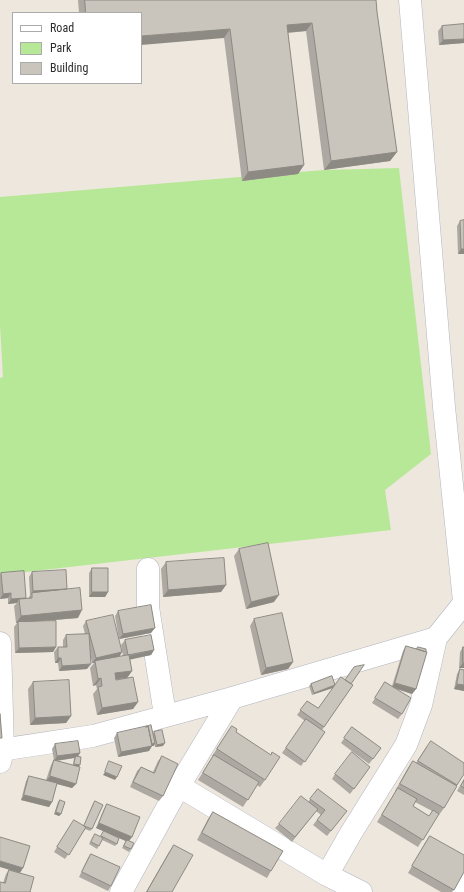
<!DOCTYPE html>
<style>
body{margin:0}
#map{position:relative;width:464px;height:892px;overflow:hidden;background:#eee7de;font-family:"Roboto Condensed",sans-serif}
canvas{display:block}
.legend{position:absolute;left:12px;top:12px;width:130px;height:72px;box-sizing:border-box;background:#fff;border:1px solid #ababab;margin:0;padding:5px 7px;list-style:none;font-size:12px;color:#2c2c2c}
.legend li{display:flex;align-items:center;gap:8px;height:20px}
.legend b{width:20px;border:1px solid #ababab}
</style>
<div id="map">
<canvas width="464" height="892"></canvas>
<ul class="legend">
<li><b style="height:5px;background:#fff"></b>Road</li>
<li><b style="height:11px;background:#b7e898"></b>Park</li>
<li><b style="height:11px;background:#c9c5bc"></b>Building</li>
</ul>
</div>
<script>
const context = document.querySelector('canvas').getContext('2d');
context.lineJoin = 'round';
function paint(path, color) { context.fillStyle = color; context.fill(path, 'evenodd'); }
function strokePath(path, color, width, dash) { context.strokeStyle = color; context.lineWidth = width; context.lineCap = dash ? 'butt' : 'round'; context.setLineDash(dash || []); context.stroke(path); }
paint(new Path2D(`
 M399,168L431,454L385,490L391,530L0,575V378L3,377L0,325V197L324,170Z`), '#b7e898');
const minor = new Path2D(`
 M410,0L444,407L464,601
 M148,569V607L165,715
 M0,643L3,750L0,762
 M0,750L93,736L232,698L436,638
 M179,786L327,875L361,892
 M327,875L351,833L406,745L421,705L436,638L464,603
 M121,892L179,786L232,698
 M457,892L464,877`);
strokePath(minor, '#b2b5c0', 23);
strokePath(minor, '#fff', 22);
paint(new Path2D(`
 M78,0H376L377,12L397,152L390,161L324,170L306,31L288,33L304,165L298,174L242,181L224,38L141,13H79Z
 M464,24V43L439,45L438,31L442,26Z
 M460,221L464,254H458L457,226Z
 M239,549L274,602L246,609L234,556Z
 M166,562L226,585L221,592L163,597L161,569Z
 M92,568L108,592L105,597H89V573Z
 M32,572L66,590L78,618L31,622L56,647L53,652L15,653L14,627L17,623H16L14,606L17,603L8,604V598L0,599V574L1,573L25,599H28L30,595L29,577Z
 M118,611L151,633L119,639L115,616Z
 M254,619L293,662L288,669L261,675L250,626Z
 M86,621L122,652L119,657L123,656L121,645L125,640L154,650L151,655L130,659L132,671L127,678L116,679L138,702L133,709L97,715L93,694L97,689L96,685L93,686L90,668L94,663H92L90,653L87,669L59,671L58,663H55L54,652L58,647H63V640L66,635L85,634L83,626Z
 M406,646L417,649L418,647L416,689L412,694L396,689L402,714L398,719L372,703L385,682L392,686L403,651Z
 M463,647H464V668H459L460,652Z
 M460,669L464,691L454,689L457,674Z
 M332,676L312,695L309,686L311,684Z
 M33,682L71,716L66,723L30,725L28,689Z
 M351,684L353,685L322,730L325,732L301,766L282,753L305,721L297,715L307,701L318,708Z
 M232,726L265,780L260,787L257,785L243,807L198,780L213,756H212Z
 M352,727L381,748L369,764L341,743Z
 M154,732L163,746L155,747V744L154,746H152L149,751L118,757L114,738L117,733L153,734Z
 M55,744L80,753L78,756L79,767L76,784L72,788L57,784L52,802L49,807L21,800L26,781L29,776L46,780L51,765L54,760L52,749ZM74,758L73,765L57,761Z
 M427,746L457,785L444,808L439,815H438L418,847L377,822L396,791H395L408,768L413,761L416,763ZM415,802L432,811L429,816L413,806Z
 M162,756L163,796L159,801L130,787L137,771L141,767L153,772L158,761Z
 M370,767L350,794L332,779L335,774Z
 M464,779V795L457,791Z
 M318,789L343,816L327,836L313,825L321,815L316,811L292,842L275,828L279,824L308,802Z
 M60,800L61,814L59,816L54,814L58,802Z
 M95,801L92,829L90,831L85,829L65,859L54,852L71,825L84,826L93,804Z
 M107,804L132,837L129,841L131,849L129,852L122,848L126,841L117,837V844L115,846L102,840L97,849L89,844L95,834L101,837L104,831L96,828L104,809Z
 M213,812L271,871L267,878L197,840L208,819Z
 M430,836L454,890L452,892H441L408,873L425,843Z
 M174,845L172,892H146L169,852Z
 M91,854L111,886L108,891L79,877L88,858Z
 M9,870L30,892L3,883L6,874Z`), '#ada9a2');
paint(new Path2D(`
 M312,23L306,31L281,33L287,25Z
 M230,29L224,38L141,45V36Z
 M464,39V43L439,45L443,40Z
 M397,152L390,161L324,170L331,161Z
 M304,165L298,174L242,181L248,172Z
 M461,249H464V254H458Z
 M226,585L221,592L163,597L168,590Z
 M67,589L63,594L32,593L30,595L33,591Z
 M92,592H108L105,597H89Z
 M11,593L8,598L0,599L3,594Z
 M279,595L274,602L246,609L251,602Z
 M26,598L23,603L19,599L17,603L8,604L11,599Z
 M82,610L78,618L16,623L21,616Z
 M155,628L151,633L119,639L123,634Z
 M56,647L53,652L15,653L19,648Z
 M154,650L151,655L124,661L128,656Z
 M122,652L119,657L95,661L94,663H92L96,658Z
 M58,658H61L58,663H55Z
 M293,662L288,669L261,675L266,668Z
 M463,663H464V668H459Z
 M91,664L87,669L59,671L62,666Z
 M132,671L127,678L110,680L115,673Z
 M101,678L96,685L93,686L98,679Z
 M395,683L416,689L412,694L392,687Z
 M457,684L464,685V691L454,689Z
 M335,685L333,688L312,695L314,693Z
 M138,702L133,709L97,715L102,708Z
 M71,716L66,723L30,725L35,718Z
 M155,743L154,746H152L149,751L118,757L121,752Z
 M165,743L163,746L155,747L157,745Z
 M80,753L77,758L76,756L74,758L54,761L57,756Z
 M74,764L80,765L78,767L73,766Z
 M105,772L117,777L115,780L103,775Z
 M50,776L76,784L72,788L46,781Z
 M24,795L52,802L49,807L21,800Z
 M56,812L61,814L59,816L54,814Z
 M99,823L132,837L128,842L96,828Z
 M0,861L23,868L20,873L0,867Z`), '#8d8a84');
const building = new Path2D(`
 M85,0H376L377,12L397,152L331,161L312,23L287,25L304,165L248,172L230,29L141,36V13H86Z
 M464,24V39L443,40L442,26Z
 M464,220V249H461L460,221Z
 M268,543L279,595L251,602L239,549Z
 M224,558L226,585L168,590L166,562Z
 M92,568H108V592H92Z
 M66,570L67,589L33,591L32,572Z
 M24,571L26,598L11,599V593L3,594L1,573Z
 M80,588L82,610L21,616L19,599L32,598V593Z
 M151,605L155,628L123,634L118,611Z
 M282,613L293,662L266,668L254,619Z
 M113,615L122,652L96,658L86,621Z
 M56,621V647L19,648L18,622Z
 M89,634L91,664L62,666L61,658H58V647H67L66,635Z
 M151,635L154,650L128,655L125,640Z
 M406,646L427,652L416,689L395,683Z
 M418,647L426,649V652L417,649Z
 M463,647H464V663H463Z
 M129,655L132,671L115,673L116,680L133,677L138,702L102,708L98,687L102,686L101,678L98,679L95,661Z
 M364,665L351,684L345,680L354,667Z
 M460,669L464,670V685L457,684Z
 M332,676L335,685L314,693L311,684Z
 M341,677L353,685L324,727L300,710L307,701L318,708Z
 M69,680L71,716L35,718L33,682Z
 M385,682L411,698L402,714L375,698Z
 M0,714L2,738H0Z
 M306,719L325,732L305,762L286,748Z
 M151,725L155,743L152,744L148,726L146,727Z
 M148,726L152,746L121,752L117,733Z
 M232,726L237,729L236,732L271,755L272,752L280,757L265,780L217,749Z
 M352,727L381,748L373,759L344,738Z
 M162,730L165,743L157,745L154,732Z
 M78,741L80,753L57,756L55,744Z
 M431,741L464,763V774L457,785L418,761Z
 M352,752L370,767L354,789L335,774Z
 M214,755L259,782L248,800L203,773Z
 M76,756L81,757L80,765L74,764Z
 M162,756L178,764L163,796L133,782L141,767L154,773Z
 M54,760L80,767L76,784L50,776Z
 M109,761L122,766L117,777L105,772Z
 M413,761L457,786L444,808L400,784Z
 M29,776L57,783L52,802L24,795Z
 M464,780V788L461,786Z
 M398,788L417,799L413,806L429,816L433,810L439,814L423,840L382,815Z
 M318,789L347,811L331,831L317,820L325,810L310,799Z
 M301,796L318,809L295,837L279,824Z
 M60,800L65,802L61,814L56,812Z
 M95,801L103,805L92,829L84,826Z
 M107,804L140,817L132,837L99,823Z
 M213,812L283,851L271,871L202,833Z
 M74,820L86,827L69,855L57,847Z
 M104,831L119,838L117,844L101,836Z
 M95,834L103,838L99,846L91,842Z
 M430,836L464,855V872L454,890L412,866Z
 M0,837L30,846L23,868L0,861Z
 M127,840L134,843L131,849L124,846Z
 M174,845L193,855L172,892H147Z
 M91,854L120,867L111,886L82,872Z
 M9,870L34,877L30,892H0V882L5,883Z`);
paint(building, '#c9c5bc');
strokePath(building, '#8d8a84', 1);
</script>
